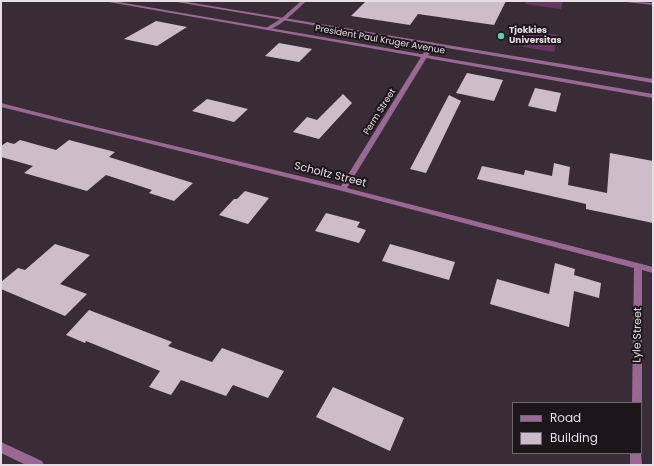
<!DOCTYPE html>
<style>
body{margin:0}
#map{position:relative;width:654px;height:466px;overflow:hidden;background:#392c37;font-family:Poppins,sans-serif}
canvas{display:block}
.frame{position:absolute;inset:0;border:2px solid #e6dde4;pointer-events:none}
.legend{position:absolute;left:512px;top:402px;width:130px;height:52px;box-sizing:border-box;background:#1c161b;border:1px solid #6d666b;margin:0;padding:5px 7px;list-style:none;font-size:12px;color:#e6dde4}
.legend li{display:flex;align-items:center;gap:8px;height:20px}
.legend b{width:20px;border:1px solid #6d666b}
</style>
<div id="map">
<canvas width="654" height="466"></canvas>
<div class="frame"></div>
<ul class="legend">
<li><b style="height:5px;background:#986992"></b>Road</li>
<li><b style="height:11px;background:#cdbdcb"></b>Building</li>
</ul>
</div>
<script>
const context = document.querySelector('canvas').getContext('2d');
context.lineJoin = 'round';
function paint(path, color) { context.fillStyle = color; context.fill(path, 'evenodd'); }
function strokePath(path, color, width, dash) { context.strokeStyle = color; context.lineWidth = width; context.lineCap = dash ? 'butt' : 'round'; context.setLineDash(dash || []); context.stroke(path); }
function write(font, color, halo, rows, align = 'center') {
  context.font = font + ' Poppins,sans-serif'; context.lineWidth = 4; context.setLineDash([]); context.textBaseline = 'middle'; context.strokeStyle = halo; context.fillStyle = color; for (const [text, x, y, turn = 0] of rows) {
    context.save(); context.translate(x, y); context.rotate((+turn || 0) * Math.PI / 180); context.textAlign = isNaN(turn) ? turn : align; if (halo) context.strokeText(text, 0, 0); context.fillText(text, 0, 0); context.restore();
  }
}
paint(new Path2D(`
 M526,1H563L561,9L525,4Z
 M528,31L558,35L554,52L523,47Z`), '#663560');
paint(new Path2D(`
 M366,1L382,2L506,1L494,25L418,14L410,25L351,16Z
 M156,21L187,27L157,46L124,39Z
 M279,43L312,49L299,62L265,56Z
 M467,73L503,80L494,101L456,93Z
 M535,88L561,93L556,112L528,106Z
 M343,94L352,103L319,139L293,132L307,117L317,120Z
 M449,95L461,101L426,173L410,169Z
 M207,99L220,102L248,109L234,122L192,111Z
 M20,140L56,150L69,140L115,152L109,157L193,183L174,201L149,193L152,190L106,175L87,191L24,173L33,166L1,157V146L7,142L14,144Z
 M610,153L653,161V223L586,209V204L477,179L482,166L524,175L525,170L552,176L554,163L570,167L568,185L607,193Z
 M245,191L269,198L248,224L219,215L234,199H237Z
 M326,213L360,222L357,227L366,230L359,243L315,231Z
 M55,244L90,255L60,284L87,294L65,316L1,289V282L18,268L25,270Z
 M390,244L455,262L449,280L382,261Z
 M555,263L575,269L574,275L601,283L599,298L574,291L569,327L490,304L497,279L549,294Z
 M89,310L172,342L168,346L212,362L222,348L284,371L268,398L233,385L226,396L181,380L171,395L149,387L160,371L86,341L85,343L66,335Z
 M333,387L404,418L390,451L316,417Z`), '#cdbdcb');
paint(new Path2D(`
 M301,1H306C298,9 277,30 266,30V28L282,18Z
 M624,1L653,3V5L626,2Z
 M432,42L435,44L347,188L653,267V273L642,270V403L641,406V403H632L634,268L342,191L1,107V103L67,120L341,186L429,44Z
 M1,442L42,461L44,465H26L1,453Z
 M641,451L642,465H630V453H641Z`), '#986992');
paint(new Path2D(`
 M103,1H113L653,94V98Z
 M171,1H181L653,79V83Z`), '#986992');
for (const [x, y, r, color] of [
 [501,36,4,"#5bcebc"]
]) { const dot = new Path2D(); dot.arc(x, y, r, 0, 2 * Math.PI); context.fillStyle = color; context.fill(dot); strokePath(dot, '#1c161b', 1.5); }
write('bold 9px', '#e6dde4', '#1c161b', [
 ["Tjokkies",509,31],
 ["Universitas",509,41]
], 'left');
write('9px', '#e6dde4', '#1c161b', [
 ["President Paul Kruger Avenue",380,40,10],
 ["Perm Street",380,112,-58]
]);
write('11px', '#e6dde4', '#1c161b', [
 ["Scholtz Street",330,175,14],
 ["Lyle Street",638,335,-89]
]);
</script>
